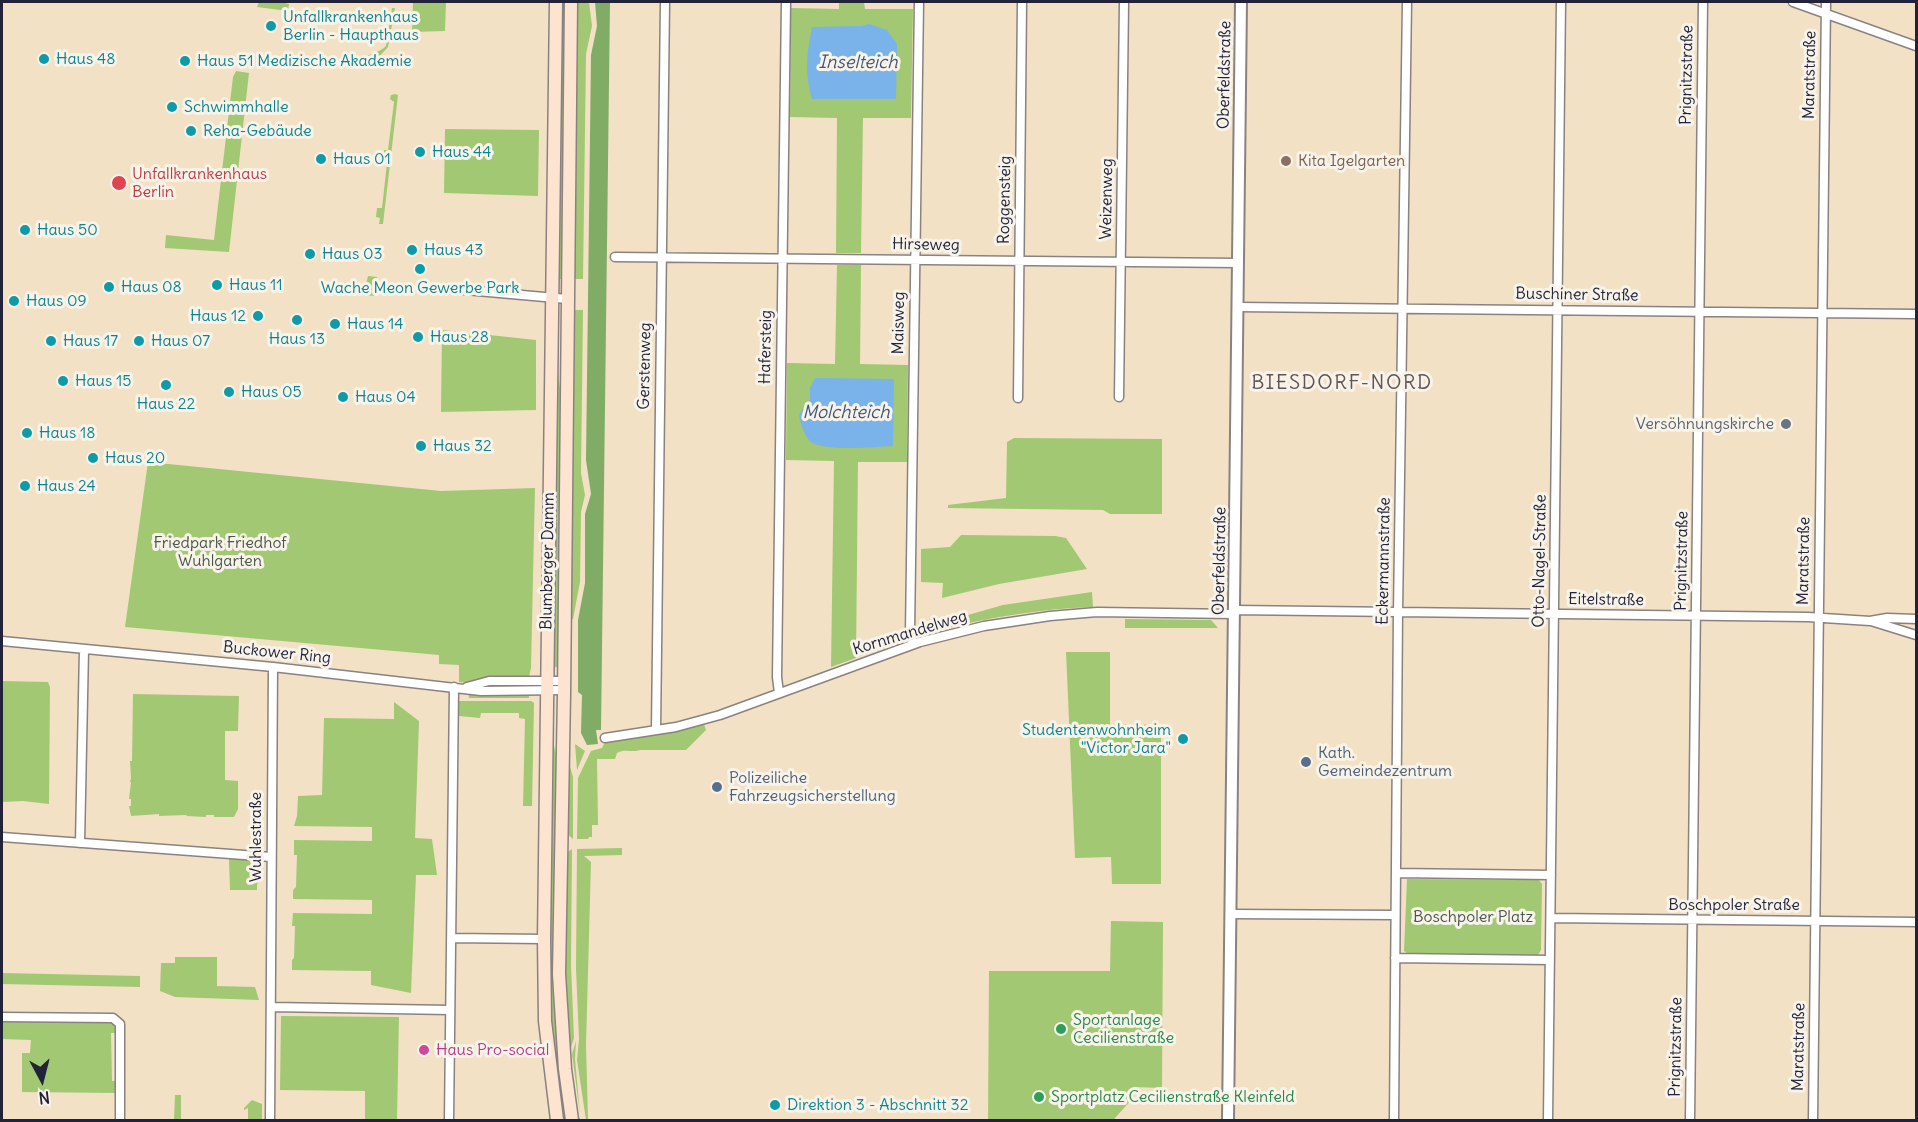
<!DOCTYPE html>
<meta charset="utf-8">
<style>
body{margin:0}
#map{position:relative;width:1918px;height:1122px;overflow:hidden;background:#f2e1c5;font-family:Delius,sans-serif}
canvas{display:block}
.frame{position:absolute;inset:0;border:3px solid #22223b;pointer-events:none}
.north{position:absolute;left:12px;top:1050px;width:60px;height:60px;-webkit-text-stroke:4px #f7f3e8;paint-order:stroke;rotate:173deg;font-size:16px;font-weight:700;line-height:24px;text-align:center;color:#22223b}
.north::after{content:'';display:block;margin:auto;width:21px;height:27px;background:#22223b;clip-path:polygon(50% 0,100% 100%,50% 72%,0 100%)}
</style>
<div id="map">
<canvas width="1918" height="1122"></canvas>
<div class="frame"></div>
<div class="north">N</div>
</div>
<script>
const context = document.querySelector('canvas').getContext('2d');
context.lineJoin = 'round';
function paint(path, color) { context.fillStyle = color; context.fill(path, 'evenodd'); }
function strokePath(path, color, width, dash) { context.strokeStyle = color; context.lineWidth = width; context.lineCap = dash ? 'butt' : 'round'; context.setLineDash(dash || []); context.stroke(path); }
function write(font, color, halo, rows, align = 'center') {
  context.font = font + ' Delius,sans-serif'; context.lineWidth = 6; context.setLineDash([]); context.textBaseline = 'middle'; context.strokeStyle = halo; context.fillStyle = color; for (const [text, x, y, turn = 0] of rows) {
    context.save(); context.translate(x, y); context.rotate((+turn || 0) * Math.PI / 180); context.textAlign = isNaN(turn) ? turn : align; if (halo) context.strokeText(text, 0, 0); context.fillText(text, 0, 0); context.restore();
  }
}
paint(new Path2D(`
 M259,2H285V3L289,4L288,11L257,7Z
 M413,2H446L445,31L412,32Z
 M560,2H566L563,279H556Z
 M578,2H589L592,26L586,54L583,279H573Z
 M839,2H864L865,9H913L911,118H863L861,253H836L837,118L790,117L791,8L839,9Z
 M392,8H395L388,47L377,59L361,60C366,54 378,54 386,46Z
 M236,71L249,73L229,252L165,248L166,235L214,240L233,77Z
 M395,94L398,95L383,224H379L380,218L376,217L377,208H382L388,154L384,153V150H388L394,102L390,99L391,95Z
 M445,129L539,130L538,196L444,193Z
 M837,265H861L860,364L908,365L907,462H858L856,658L831,667L834,461L786,460L787,363L835,364Z
 M368,276L377,277L375,296L329,291L331,281L366,285Z
 M557,310L558,373L562,404L558,667H552Z
 M572,310H583L581,473L585,495L581,512L580,582L573,619H569Z
 M442,330L536,340V410L441,412Z
 M1014,438L1162,439V514H1110L1103,510L948,508V505L1006,498L1007,442Z
 M148,462L441,491L535,488L531,668L529,677H484L468,683L459,682V665L439,664V655L125,627Z
 M961,535L1055,536L1066,538L1087,569L999,584L942,598L943,583L921,582V549L950,547Z
 M1092,592L1093,607C1041,609 990,617 940,630V623L1003,605Z
 M1125,619L1211,620L1218,628H1125Z
 M1066,652H1110V724L1161,725V884H1112L1111,857L1075,858Z
 M2,681L48,682L50,687L49,804L23,801L2,802Z
 M468,691L477,694L529,695V698H469Z
 M133,694L239,696L238,731H225V780L238,781V809L234,817H214V815H206V817L187,816L186,815L159,816V814L131,816L129,806H131V799H129L131,782H130L131,778L130,761H132Z
 M458,701H531L534,703L532,806H523L525,719L519,718V713H481L480,718L459,716Z
 M394,702L419,721L415,838L432,839L437,875H416L411,993L371,985V971L292,970V960L294,958L295,926H292L293,913L372,914V900L293,899V890L296,887L297,855H294V840L372,841V827L294,826L297,816L298,796L322,795L324,718L394,719Z
 M552,704H554V746L557,758L554,933L568,1120H562L552,1044L548,968Z
 M704,724L706,730L686,750H640C632,753 625,748 617,753L615,759H597L598,825H592V837H589L588,839H577L578,778L591,751L602,748L605,742Z
 M575,744L585,751L577,770Z
 M568,760L573,777V839L566,833Z
 M622,848V855L584,856L591,862L586,1045L588,1120H586L577,1060L579,1039L576,969L577,849Z
 M572,849L571,965L574,1038L569,1054L576,1111L580,1119L577,1120C560,1033 564,943 565,854Z
 M229,858L262,861L261,874L257,885V890H230Z
 M1407,879L1539,880L1542,884L1541,950L1538,955L1407,953L1404,951Z
 M1111,921L1163,922L1162,1088L1134,1087V1097L1115,1118V1120H988L989,971H1110Z
 M217,944V986L255,987L259,1000L175,997L160,991L161,963H175V957H217Z
 M2,973L140,976V987L2,984Z
 M281,1016L399,1017L397,1120H365V1091L280,1090Z
 M2,1021L112,1023L117,1027L118,1033H111L112,1081H117V1093L22,1092V1053H30L31,1040L2,1039Z
 M576,1041L575,1059L580,1114L572,1054Z
 M175,1095H181V1120H174Z
 M252,1100L262,1104V1120H248V1108L244,1110V1108Z`), '#a2c873');
paint(new Path2D(`
 M595,2H610L601,730H596L598,744L587,745L581,733L582,695L578,692V620L585,583V514L591,494L586,460L591,55L597,26Z`), '#81ac65');
paint(new Path2D(`
 M869,24L887,30L897,44L896,99H812C804,70 807,55 812,27L861,26Z
 M815,378L894,379L893,446C876,447 821,452 810,441C804,435 801,424 799,416L802,409L810,408V388Z`), '#79b3ea');
const minor = new Path2D(`
 M1793,2L1916,46
 M615,257L1238,263
 M443,288L567,299
 M1237,307L1916,314
 M1119,397L1124,2
 M1018,398L1022,2
 M1234,610L1808,617L1870,621L1887,618L1916,619
 M1871,621L1916,635
 M2,641L273,667L481,691L564,690
 M913,644L910,632L919,2
 M467,687L489,681H564
 M779,693L777,677L786,2
 M656,730L665,2
 M605,738L676,727L720,715L920,642L984,626L1050,616L1097,612L1234,614
 M2,837L271,857
 M80,843L84,649
 M1396,873L1551,875
 M1231,914L1395,915
 M1551,918L1916,922
 M451,938L544,939
 M1395,958L1550,960
 M271,1007L450,1010
 M2,1017L113,1018L120,1024V1120
 M270,1120L273,667
 M449,1120L454,687
 M1394,1120L1398,612L1407,2
 M1548,1120L1561,2
 M1690,1120L1703,2
 M1813,1120L1826,2`);
const tertiary = new Path2D(`
 M1228,1120L1241,2`);
const secondary = new Path2D(`
 M556,2L544,939L545,1021L557,1120
 M571,2L564,694L559,974L565,1069L572,1120`);
strokePath(minor, '#8a8280', 11);
strokePath(tertiary, '#8a8280', 14);
strokePath(secondary, '#8a8280', 15);
strokePath(minor, '#fff', 8);
strokePath(tertiary, '#fff', 10);
strokePath(secondary, '#fde4d1', 12);
for (const [x, y, r, color] of [
 [271,26,6,"#0f9aa8"],
 [44,59,6,"#0f9aa8"],
 [185,61,6,"#0f9aa8"],
 [172,107,6,"#0f9aa8"],
 [191,131,6,"#0f9aa8"],
 [420,152,6,"#0f9aa8"],
 [321,159,6,"#0f9aa8"],
 [1286,161,6,"#8d6e63"],
 [119,183,8,"#e0444e"],
 [25,230,6,"#0f9aa8"],
 [412,250,6,"#0f9aa8"],
 [310,254,6,"#0f9aa8"],
 [420,269,6,"#0f9aa8"],
 [217,285,6,"#0f9aa8"],
 [109,287,6,"#0f9aa8"],
 [14,301,6,"#0f9aa8"],
 [258,316,6,"#0f9aa8"],
 [297,320,6,"#0f9aa8"],
 [335,324,6,"#0f9aa8"],
 [418,337,6,"#0f9aa8"],
 [51,341,6,"#0f9aa8"],
 [139,341,6,"#0f9aa8"],
 [63,381,6,"#0f9aa8"],
 [166,385,6,"#0f9aa8"],
 [229,392,6,"#0f9aa8"],
 [343,397,6,"#0f9aa8"],
 [1786,424,6,"#6b7280"],
 [27,433,6,"#0f9aa8"],
 [421,446,6,"#0f9aa8"],
 [93,458,6,"#0f9aa8"],
 [25,486,6,"#0f9aa8"],
 [1183,739,6,"#0f9aa8"],
 [1306,762,6,"#5c6f8a"],
 [717,787,6,"#5c6f8a"],
 [1061,1029,6,"#2e9e5b"],
 [424,1050,6,"#d1479c"],
 [1039,1097,6,"#2e9e5b"],
 [775,1105,6,"#0f9aa8"]
]) { const dot = new Path2D(); dot.arc(x, y, r, 0, 2 * Math.PI); context.fillStyle = color; context.fill(dot); strokePath(dot, '#f7f3e8', 2); }
write('16px', '#0d838f', '#f7f3e8', [
 ["Unfallkrankenhaus",283,17],
 ["Berlin - Haupthaus",283,35],
 ["Haus 48",56,59],
 ["Haus 51 Medizische Akademie",197,61],
 ["Schwimmhalle",184,107],
 ["Reha-Gebäude",203,131],
 ["Haus 44",432,152],
 ["Haus 01",333,159],
 ["Haus 50",37,230],
 ["Haus 43",424,250],
 ["Haus 03",322,254],
 ["Haus 11",229,285],
 ["Haus 08",121,287],
 ["Wache Meon Gewerbe Park",420,288,"center"],
 ["Haus 09",26,301],
 ["Haus 12",246,316,"right"],
 ["Haus 14",347,324],
 ["Haus 28",430,337],
 ["Haus 13",297,339,"center"],
 ["Haus 17",63,341],
 ["Haus 07",151,341],
 ["Haus 15",75,381],
 ["Haus 05",241,392],
 ["Haus 04",355,397],
 ["Haus 22",166,404,"center"],
 ["Haus 18",39,433],
 ["Haus 32",433,446],
 ["Haus 20",105,458],
 ["Haus 24",37,486],
 ["Studentenwohnheim",1171,730,"right"],
 ["\"Victor Jara\"",1171,748,"right"],
 ["Direktion 3 - Abschnitt 32",787,1105]
], 'left');
write('16px', '#22223b', '#f7f3e8', [
 ["Oberfeldstraße",1225,75,-89],
 ["Prignitzstraße",1687,75,-89],
 ["Maratstraße",1810,75,-89],
 ["Weizenweg",1107,199,-89],
 ["Roggensteig",1005,200,-89],
 ["Hirseweg",926,245,1],
 ["Buschiner Straße",1577,295,1],
 ["Maisweg",899,323,-89],
 ["Hafersteig",766,347,-89],
 ["Gerstenweg",645,366,-89],
 ["Blumberger Damm",548,561,-89],
 ["Oberfeldstraße",1220,561,-89],
 ["Eckermannstraße",1384,561,-89],
 ["Otto-Nagel-Straße",1540,561,-89],
 ["Prignitzstraße",1682,561,-89],
 ["Maratstraße",1804,561,-89],
 ["Eitelstraße",1606,600,1],
 ["Kornmandelweg",910,633,-17],
 ["Buckower Ring",277,653,6],
 ["Wuhlestraße",256,837,-90],
 ["Boschpoler Straße",1734,905],
 ["Prignitzstraße",1676,1047,-89],
 ["Maratstraße",1799,1047,-89]
]);
write('16px', '#785e54', '#f7f3e8', [
 ["Kita Igelgarten",1298,161]
], 'left');
write('16px', '#be3a42', '#f7f3e8', [
 ["Unfallkrankenhaus",132,174],
 ["Berlin",132,192]
], 'left');
write('16px', '#5b616d', '#f7f3e8', [
 ["Versöhnungskirche",1774,424]
], 'right');
write('16px', '#48544c', '#f7f3e8', [
 ["Friedpark Friedhof",220,543],
 ["Wuhlgarten",220,561],
 ["Boschpoler Platz",1473,917]
]);
write('16px', '#4e5e75', '#f7f3e8', [
 ["Kath.",1318,753],
 ["Gemeindezentrum",1318,771],
 ["Polizeiliche",729,778],
 ["Fahrzeugsicherstellung",729,796]
], 'left');
write('16px', '#27864d', '#f7f3e8', [
 ["Sportanlage",1073,1020],
 ["Cecilienstraße",1073,1038],
 ["Sportplatz Cecilienstraße Kleinfeld",1051,1097]
], 'left');
write('16px', '#b23c85', '#f7f3e8', [
 ["Haus Pro-social",436,1050]
], 'left');
write('italic 18px', '#405578', '#f7f3e8', [
 ["Inselteich",858,63],
 ["Molchteich",846,413]
]);
context.letterSpacing = '1.5px';
write('20px', '#625357', '#f7f3e8', [
 ["BIESDORF-NORD",1342,383]
]);
context.letterSpacing = '0px';
</script>
